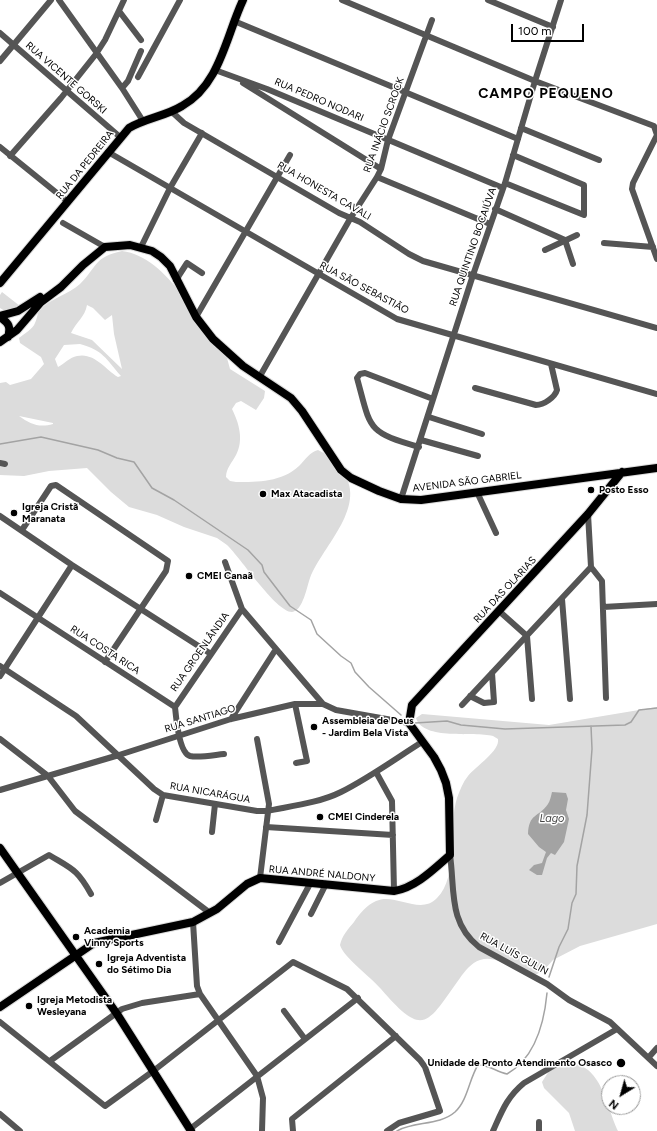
<!DOCTYPE html>
<meta charset="utf-8">
<style>
body{margin:0}
#map{position:relative;width:657px;height:1131px;overflow:hidden;background:#fff;font-family:Figtree,sans-serif}
canvas{display:block}
.north{position:absolute;left:601px;top:1075px;width:40px;height:40px;box-sizing:border-box;background:#fff;border:1px solid #999;border-radius:50%;rotate:217deg;font-size:11px;font-weight:700;line-height:16px;text-align:center;color:#000}
.north::after{content:'';display:block;margin:auto;width:14px;height:18px;background:#000;clip-path:polygon(50% 0,100% 100%,50% 72%,0 100%)}
.scale{position:absolute;left:511px;top:24px;width:73px;height:18px;box-sizing:border-box;border:2px solid #000;border-top:0;padding-left:5px;font-size:12px;line-height:14px;white-space:nowrap;color:#000;-webkit-text-stroke:3px #fff;paint-order:stroke}
</style>
<div id="map">
<canvas width="657" height="1131"></canvas>
<div class="north">N</div>
<div class="scale">100 m</div>
</div>
<script>
const context = document.querySelector('canvas').getContext('2d');
context.lineJoin = 'round';
function paint(path, color) { context.fillStyle = color; context.fill(path, 'evenodd'); }
function strokePath(path, color, width, dash) { context.strokeStyle = color; context.lineWidth = width; context.lineCap = dash ? 'butt' : 'round'; context.setLineDash(dash || []); context.stroke(path); }
function write(font, color, halo, rows, align = 'center') {
  context.font = font + ' Figtree,sans-serif'; context.lineWidth = 3; context.setLineDash([]); context.textBaseline = 'middle'; context.strokeStyle = halo; context.fillStyle = color; for (const [text, x, y, turn = 0] of rows) {
    context.save(); context.translate(x, y); context.rotate((+turn || 0) * Math.PI / 180); context.textAlign = isNaN(turn) ? turn : align; if (halo) context.strokeText(text, 0, 0); context.fillText(text, 0, 0); context.restore();
  }
}
paint(new Path2D(`
 M122,251C169,257 199,325 227,358L230,369L265,391L264,398L256,410L241,401L236,403L232,409C239,423 244,440 236,455C232,463 226,468 226,477L230,481L236,482C258,482 282,482 299,466C305,460 310,452 318,450C327,454 335,461 341,469C370,505 323,545 310,578C307,586 303,611 292,612C276,612 240,557 227,545L217,538L184,527L157,515L129,507L111,492L87,468L49,471L24,476L0,475V383L6,382L10,385L31,379L44,364L41,357L20,343L19,338C24,334 33,329 35,323C37,319 37,315 39,311C50,298 68,295 80,284C98,266 94,257 122,251ZM87,305L93,308L105,320L112,315L114,334L122,369L92,340L71,333C76,322 85,317 87,305ZM80,344C103,350 106,359 121,376L118,377C105,369 94,352 77,356C70,357 64,364 58,367L55,359L64,345ZM19,416L53,423V424C39,428 30,424 19,416Z
 M2,292L20,306L5,311L0,308V295Z
 M657,707V924L580,946L553,960L545,969L537,974C518,976 499,953 480,960C471,963 465,971 460,978C427,1024 424,1039 381,989C371,977 343,957 340,945C342,936 348,929 354,922C359,914 367,905 376,901C395,892 420,916 437,898C459,877 448,826 457,798C460,790 463,782 468,776C476,766 500,751 498,739L493,736C474,731 423,741 416,718L422,714L549,725Z
 M567,1063C602,1063 606,1106 618,1131H575L569,1113L544,1088L542,1082L549,1071Z`), '#dcdcdc');
paint(new Path2D(`
 M552,792L566,793L568,799L566,810L569,819L564,842L555,855L551,853L547,858L542,875H537L529,870L534,865L542,863L546,852L539,847L528,834C529,813 538,818 548,804C550,801 551,796 552,792Z`), '#a3a3a3');
strokePath(new Path2D(`
 M0,444L41,437L98,450L117,458L134,462L152,488L174,500L248,550L262,565L264,572L290,606L311,620L317,634L341,656L351,663L355,672L369,687L401,715
 M415,723L447,721L461,725L505,729L625,725L631,722L639,710L657,708
 M549,977L559,947L568,929L572,903L576,894L577,866L587,815L592,749L591,726
 M397,1131C414,1121 439,1126 455,1112C468,1100 469,1079 478,1065C487,1064 497,1072 507,1074C535,1058 544,1025 547,993`), '#a3a3a3', 1.5);
const major = new Path2D(`
 M0,283L129,128C146,118 166,116 182,106C220,85 226,36 243,0
 M0,316L18,311L40,297
 M0,317C9,323 11,327 8,337
 M0,342L17,330L41,302L61,287L83,265L105,247L130,245L152,251L161,257L170,266L196,317L213,339L243,366L291,398L302,411L341,470L351,478L379,491L401,499L421,500L657,468
 M0,848L117,1014L191,1131
 M0,1007L94,943L193,922L217,909L247,884L260,878L394,891C415,888 434,869 450,855L449,798L446,783L441,770L434,757L409,723L412,705L588,514L622,472`);
strokePath(major, '#dbdbdb', 10);
strokePath(new Path2D(`
 M59,0L122,88L143,121
 M342,0L535,81L654,126L657,135L633,183L632,189L657,259
 M488,0L553,27
 M119,11L141,40
 M234,21L518,139
 M0,33L120,137
 M0,61L51,0
 M215,70L267,89L503,188
 M138,77L180,0
 M243,83L381,169
 M122,88L128,81L141,51
 M172,112L184,123L339,213L360,222L409,254L423,261L657,328
 M521,128L599,160
 M0,147L68,202
 M108,152L397,319L657,394
 M10,156L61,98L96,54L105,40L124,0
 M377,177L490,224
 M505,183L584,215V185L513,155
 M495,209L565,240L573,264
 M63,223L105,247
 M604,243L653,247
 M141,247L170,188L202,133
 M545,250L577,235
 M176,280L187,263L202,273
 M196,317L290,155
 M260,376L350,219L377,177L381,169L388,140L432,20
 M475,388L536,405C544,405 555,397 557,390L551,364
 M429,417L482,434
 M421,440L478,456
 M419,447C366,432 371,429 357,378L360,374L365,373L433,399
 M0,463L5,464
 M477,492L496,533
 M401,499L473,275L505,183L535,81L561,0
 M588,514L591,567L602,581L606,698
 M0,516L72,565L211,654
 M22,530L51,486L56,485L168,561L166,571L105,662
 M225,562L242,609L323,704
 M0,593L175,707C176,717 179,753 190,756C199,758 214,755 224,754
 M562,599L570,699
 M603,607L657,604
 M499,611L527,636L532,699
 M0,666L76,716L154,789L163,795L257,811H267C291,806 319,803 341,792C369,778 395,759 422,742
 M0,676L72,565
 M470,696L484,703L494,702L492,673
 M295,704L307,761L296,763
 M462,705L591,567
 M175,707L242,609
 M231,719L276,649
 M0,739L48,776L75,811L210,913
 M257,739L269,804L260,878
 M376,772L392,801L394,891
 M0,790L119,755L231,719L295,704H323L336,710L409,723
 M156,820L163,795
 M266,827L393,835
 M212,832L215,804
 M450,855C455,889 448,923 479,947L547,984L569,1000L610,1022L657,1066
 M0,883L49,855C72,869 77,869 91,894
 M311,914L326,884
 M193,922L197,986L200,994L257,1076L263,1098L262,1131
 M279,942L311,882
 M284,1011L305,1039
 M0,1022L105,1106L152,1072L293,962L347,989L420,1060L425,1067L440,1111L399,1123L387,1131
 M649,1057L657,1048
 M50,1061L122,1009L142,1003L200,994
 M0,1114L20,1131
 M190,1129L358,998
 M293,1131L292,1119L396,1036
 M493,1131C502,1111 507,1097 524,1083L617,1029
 M539,1131V1122`), '#555', 6);
strokePath(major, '#000', 8);
for (const [x, y, r, color] of [
 [591,490,4,"#000"],
 [263,494,4,"#000"],
 [14,513,4,"#000"],
 [189,576,4,"#000"],
 [314,727,4,"#000"],
 [320,817,4,"#000"],
 [76,937,4,"#000"],
 [99,964,4,"#000"],
 [29,1006,4,"#000"],
 [621,1063,5,"#000"]
]) { const dot = new Path2D(); dot.arc(x, y, r, 0, 2 * Math.PI); context.fillStyle = color; context.fill(dot); strokePath(dot, '#fff', 1.5); }
write('10px', '#000', '#fff', [
 ["RUA VICENTE GORSKI",66,78,41],
 ["RUA PEDRO NODARI",319,100,23],
 ["RUA INÁCIO SCROCK",384,125,-70],
 ["RUA DA PEDREIRA",85,165,-51],
 ["RUA HONESTA CAVALI",324,191,30],
 ["RUA QUINTINO BOCAIÚVA",473,247,-71],
 ["RUA SÃO SEBASTIÃO",364,288,28],
 ["AVENIDA SÃO GABRIEL",467,482,-7],
 ["RUA DAS OLARIAS",505,590,-47],
 ["RUA COSTA RICA",105,650,33],
 ["RUA GROENLÂNDIA",200,652,-55],
 ["RUA SANTIAGO",200,719,-17],
 ["RUA NICARÁGUA",210,793,10],
 ["RUA ANDRÉ NALDONY",322,874,5],
 ["RUA LUÍS GULIN",514,954,29]
]);
write('bold 10px', '#000', '#fff', [
 ["Posto Esso",599,490],
 ["Max Atacadista",271,494],
 ["Igreja Cristã",22,507],
 ["Maranata",22,519],
 ["CMEI Canaã",197,576],
 ["Assembleia de Deus",322,721],
 ["- Jardim Bela Vista",322,733],
 ["CMEI Cinderela",328,817],
 ["Academia",84,931],
 ["Vinny Sports",84,943],
 ["Igreja Adventista",107,958],
 ["do Sétimo Dia",107,970],
 ["Igreja Metodista",37,1000],
 ["Wesleyana",37,1012],
 ["Unidade de Pronto Atendimento Osasco",612,1063,"right"]
], 'left');
write('italic 11px', '#444', '#fff', [
 ["Lago",552,819]
]);
context.letterSpacing = '1px';
write('bold 14px', '#000', '#fff', [
 ["CAMPO PEQUENO",546,94]
]);
context.letterSpacing = '0px';
</script>
